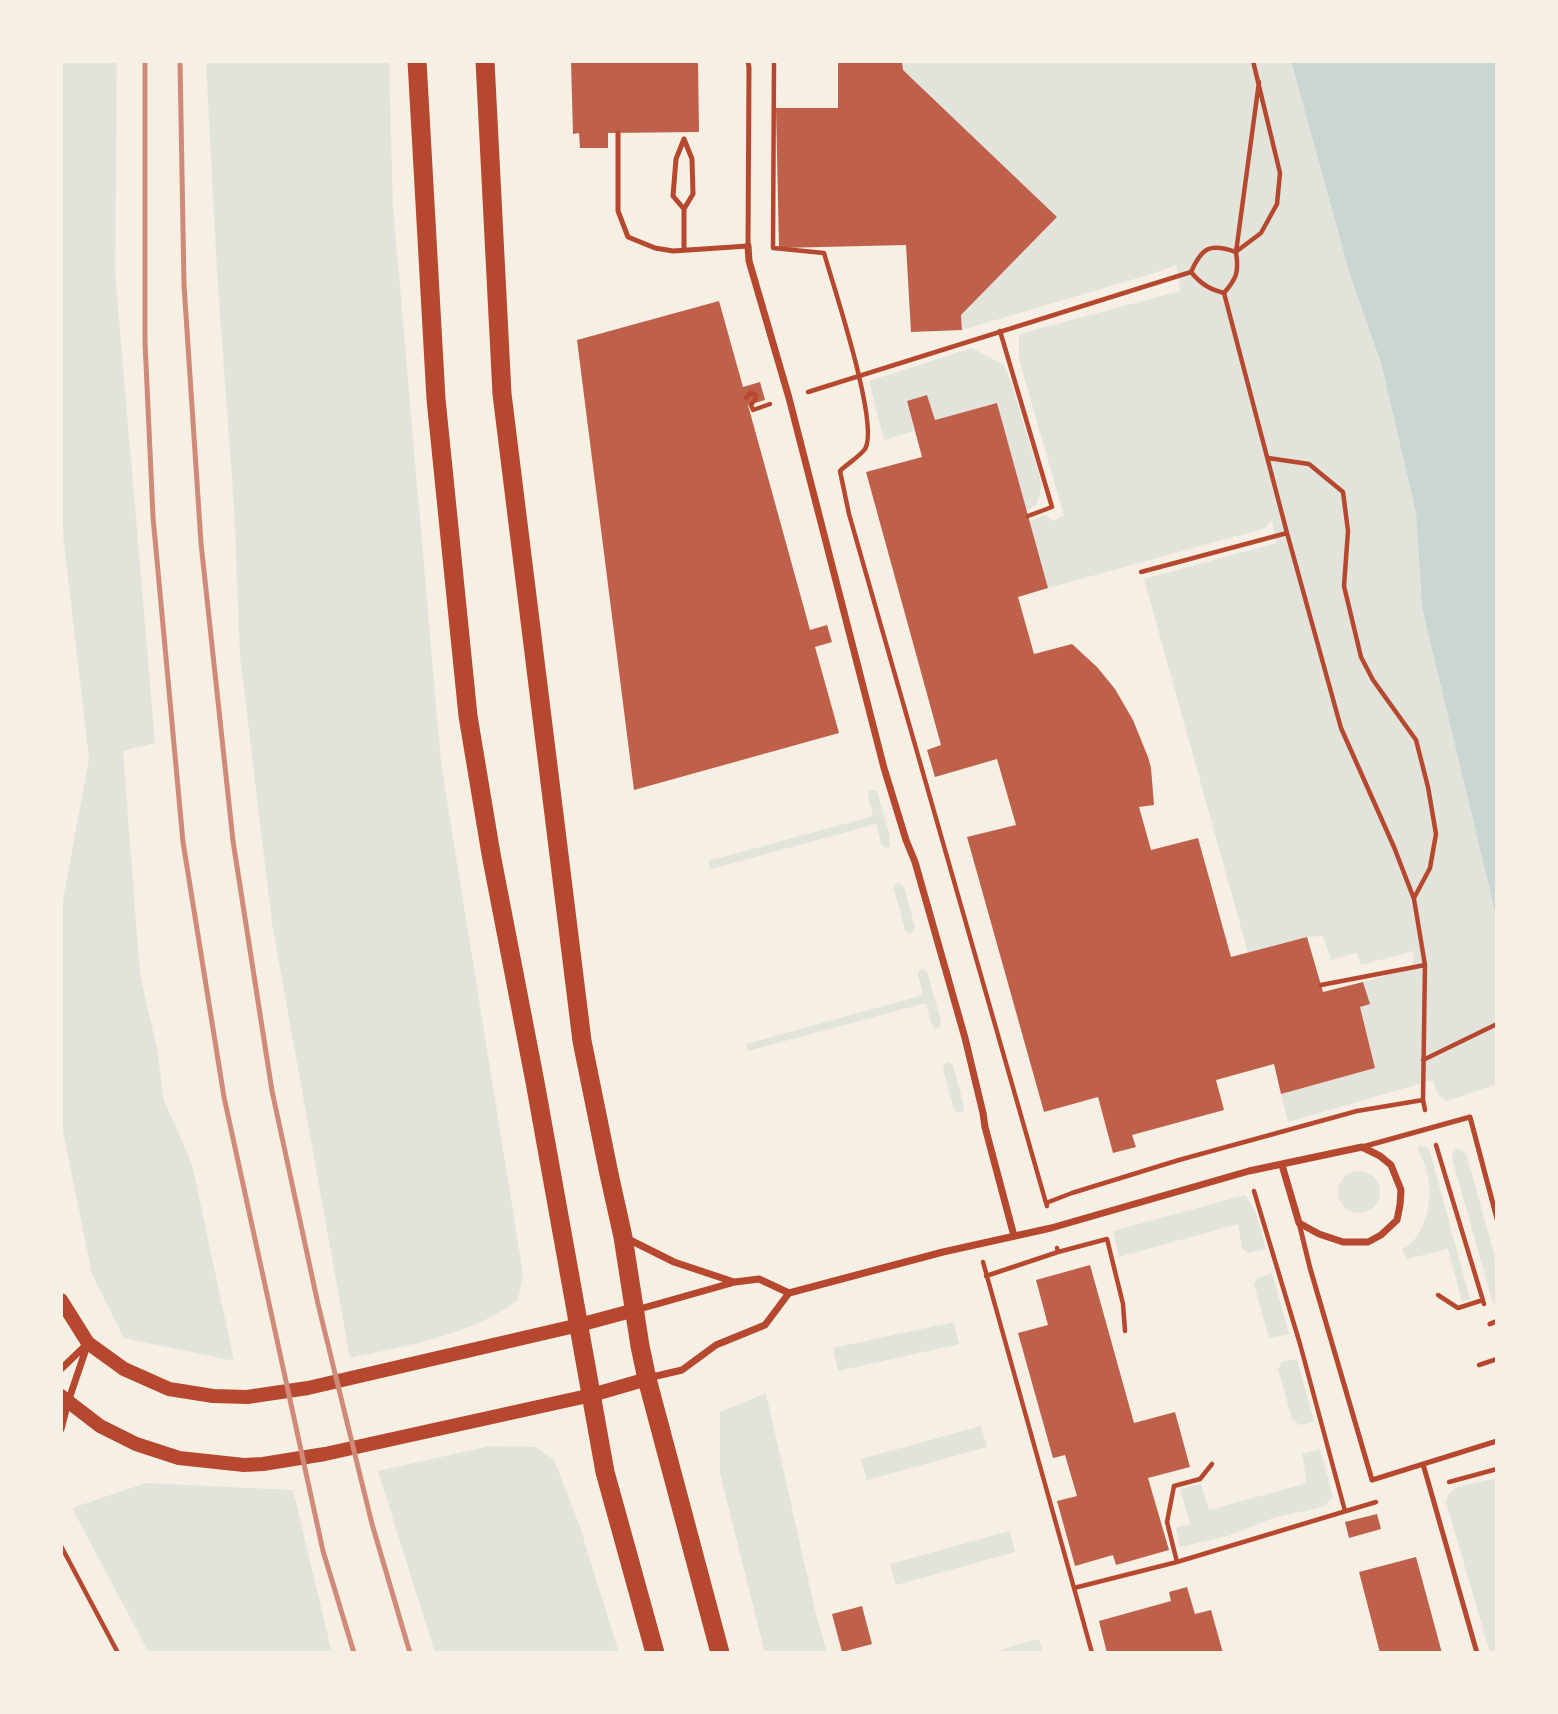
<!DOCTYPE html>
<style>
body{margin:0}
#map{position:relative;width:1558px;height:1714px;overflow:hidden;background:#f6efe4;font-family:Spectral,serif}
canvas{display:block}
.frame{position:absolute;inset:0;border:63px solid #f6efe4;pointer-events:none}
</style>
<div id="map">
<canvas width="1558" height="1714"></canvas>
<div class="frame"></div>
</div>
<script>
const context = document.querySelector('canvas').getContext('2d');
context.lineJoin = 'round';
function paint(path, color) { context.fillStyle = color; context.fill(path, 'evenodd'); }
function strokePath(path, color, width, dash) { context.strokeStyle = color; context.lineWidth = width; context.lineCap = dash ? 'butt' : 'round'; context.setLineDash(dash || []); context.stroke(path); }
paint(new Path2D(`
 M61,61H117L115,271L155,743L123,751L140,974L157,1049L164,1100L192,1164L234,1361L124,1338L92,1274L61,1121V911L89,759L61,517Z
 M206,61H389L393,206L441,763L523,1274L518,1300C470,1336 408,1345 350,1358L272,923L240,656L234,506L217,273Z
 M902,61H1291L1350,275L1381,363L1416,513L1422,608L1497,920V1084L1447,1101L1437,1094L1433,1080L1288,1122L1281,1094L1375,1068L1360,1007L1370,1003L1363,982L1412,968L1414,951L1361,965L1356,953L1331,960L1323,936L1307,937L1248,953L1144,579L1276,543L1272,520L1266,528L1048,588L1030,521L1045,515L1053,521L1064,516L1019,359V334L1180,291L1176,265L1148,275L962,330L961,315L1057,217L903,70Z
 M972,348L1004,365L1012,385L1042,485L1037,504L1027,511L997,403L935,420L927,395L907,401L914,431L884,440L869,381Z
 M874,790L877,791L889,834L890,846L886,848L881,844L876,824L711,869L708,861L873,816L868,796L869,791Z
 M899,883L904,887L915,927L913,932L909,934L905,930L894,889L895,884Z
 M923,969L927,972L941,1021L940,1027L935,1028L931,1023L926,1003L748,1051L746,1044L923,995L918,975L919,970Z
 M949,1062L953,1066L964,1106L963,1112L958,1113L954,1110L943,1069L944,1064Z
 M1419,1145L1427,1147L1430,1152L1470,1299L1462,1302L1448,1249L1407,1259L1402,1250C1406,1247 1411,1243 1415,1239C1434,1215 1434,1173 1417,1150Z
 M1456,1149L1462,1150L1466,1153L1497,1264V1307L1492,1300L1453,1162L1452,1154Z
 M1338 1192a21 21 0 1 1 42 0a21 21 0 1 1-42 0Z
 M1245,1195L1255,1210L1266,1249L1248,1253L1242,1248L1238,1224L1119,1257L1113,1231Z
 M1272,1273L1289,1334L1269,1338L1254,1284L1258,1278Z
 M954,1322L959,1344L838,1371L833,1348Z
 M1297,1359L1314,1422L1300,1425L1292,1419L1278,1369L1282,1362Z
 M766,1393L815,1610L827,1653H765L720,1473V1412Z
 M981,1426L987,1447L867,1480L861,1459Z
 M490,1446L536,1447L554,1460L579,1524L619,1653H435L378,1471Z
 M1320,1449L1333,1497L1323,1507L1276,1517L1228,1536L1180,1547L1176,1528L1190,1524L1180,1489L1201,1484L1209,1510L1307,1483L1302,1454Z
 M1497,1478V1653H1490L1446,1502L1449,1493L1457,1487Z
 M146,1483L293,1490L332,1653H149L72,1508Z
 M1010,1531L1015,1552L896,1585L890,1564Z
 M1039,1639L1043,1653H988Z`), '#e2e4dc');
paint(new Path2D(`
 M1291,61H1497V920L1422,608L1416,513L1381,363L1350,275Z`), '#c9d6d2');
paint(new Path2D(`
 M571,61H698L699,132L608,133V148H580L579,133L573,134Z
 M838,61H902L903,70L1057,217L961,315L962,330L911,332L906,245L779,248L776,108H838Z
 M719,301L743,387L760,382L765,400L748,405L810,630L827,625L832,642L815,647L839,733L634,790L577,340Z
 M927,395L935,420L997,403L1048,588L1018,597L1034,654L1072,644L1097,667L1115,689L1133,720L1148,757L1151,768L1154,805L1139,807L1151,850L1198,838L1231,957L1307,937L1323,992L1363,982L1370,1004L1360,1007L1375,1068L1281,1094L1274,1064L1216,1080L1224,1110L1132,1135L1136,1147L1113,1153L1098,1097L1044,1112L967,837L1016,825L997,759L935,777L927,750L941,745L866,472L922,457L907,401Z
 M1090,1265L1134,1423L1175,1412L1190,1467L1148,1478L1169,1550L1116,1565L1113,1555L1075,1566L1057,1501L1077,1496L1065,1455L1053,1458L1018,1333L1048,1325L1036,1280Z
 M1377,1514L1381,1529L1349,1538L1345,1522Z
 M1416,1557L1442,1653H1380L1359,1572Z
 M1187,1587L1195,1614L1211,1610L1223,1653H1107L1099,1621L1171,1601L1169,1592Z
 M862,1606L872,1644L842,1652L832,1614Z`), '#bf614a');
strokePath(new Path2D(`
 M774,61L773,248L824,253C833,285 880,425 865,449C859,457 847,464 840,471L849,514L1046,1203
 M1237,251L1261,233L1277,204L1280,173L1253,61
 M1224,293L1287,533L1341,728L1394,847L1414,899L1425,965L1423,1100L1425,1110
 M1224,293C1237,278 1239,272 1236,252L1259,82
 M1224,293C1209,289 1201,284 1191,272C1202,247 1210,243 1236,252
 M1000,331L1052,507L1028,516
 M808,392L1191,272
 M746,398L750,393L756,395V398L751,405L753,410L770,404
 M1268,458L1309,464L1343,492L1348,531L1344,586L1361,657L1373,680L1416,740L1428,787L1436,834L1430,868L1414,898
 M1141,572L1287,533
 M1321,985L1425,965
 M1423,1060L1497,1024
 M1436,1145L1484,1304
 M1254,1191L1300,1344L1345,1511
 M1047,1206L1046,1203L1072,1193L1179,1160L1357,1111L1423,1100
 M1058,1252L1107,1239L1123,1304L1125,1331
 M983,1262L1074,1588L1177,1562L1376,1502
 M986,1276L1058,1252L1057,1248
 M1438,1295L1458,1308L1483,1300
 M1479,1365L1497,1359
 M1449,1482L1497,1469
 M61,1546L118,1653
 M1177,1562L1167,1522L1174,1486L1200,1479L1212,1464
 M1074,1588L1092,1653`), '#b5482f', 4.5);
strokePath(new Path2D(`
 M618,133V211L628,237L655,248L673,251L748,246L749,68L748,61
 M684,139L692,159L693,194L684,209V250
 M684,139L676,159L673,196L684,209
 M1362,1147L1470,1117L1497,1219
 M1299,1223L1310,1268L1372,1480L1497,1441
 M1490,1324L1497,1321
 M1423,1464L1477,1653`), '#b5482f', 5);
strokePath(new Path2D(`
 M748,246L749,261L789,398L884,768L906,840L915,862L965,1038L983,1113L985,1127L1014,1236
 M626,1238L674,1262L734,1282
 M636,1310L735,1282L759,1279L789,1293
 M61,1369L85,1346
 M648,1378L682,1370L716,1345L765,1325L789,1293L943,1252L1051,1228L1249,1171L1362,1147L1380,1156L1391,1165L1401,1190L1400,1205L1397,1220L1381,1235L1368,1242H1343L1319,1234L1299,1223L1282,1165
 M61,1429L68,1402L88,1343`), '#b5482f', 7);
strokePath(new Path2D(`
 M61,1300L88,1343L124,1369L169,1389L213,1396L247,1397L308,1388L579,1325L635,1310
 M61,1396L100,1426L136,1444L179,1458L244,1465L263,1464L325,1454L592,1395L647,1379`), '#b5482f', 14);
strokePath(new Path2D(`
 M417,61L436,399L468,716L491,854L535,1082L605,1472L655,1653
 M485,61L502,394L582,1041L609,1174L623,1237L640,1346L647,1379L720,1653`), '#b5482f', 19);
strokePath(new Path2D(`
 M145,61V342L153,517L183,842L224,1097L323,1551L354,1653
 M180,61L184,285L201,543L233,841L272,1091L318,1304L372,1524L410,1653`), '#cf8b77', 5);
</script>
